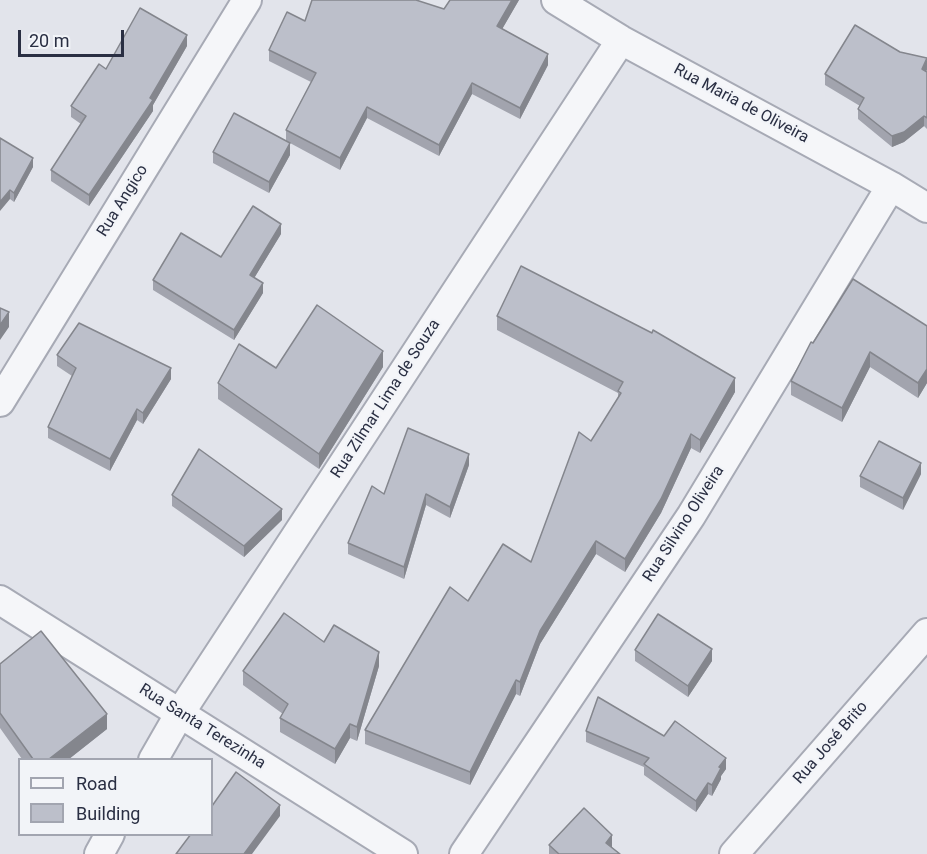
<!DOCTYPE html>
<meta charset="utf-8">
<style>
body{margin:0}
#map{position:relative;width:927px;height:854px;overflow:hidden;background:#e2e4eb;font-family:Roboto,sans-serif}
canvas{display:block}
.legend{position:absolute;left:18px;top:758px;width:195px;height:78px;box-sizing:border-box;background:#f2f4f8;border:2px solid #a2a5b0;margin:0;padding:8px 10px;list-style:none;font-size:18px;color:#2a2f43}
.legend li{display:flex;align-items:center;gap:12px;height:30px}
.legend b{width:30px;border:2px solid #a2a5b0}
.scale{position:absolute;left:18px;top:30px;width:106px;height:27px;box-sizing:border-box;border:3px solid #2a2f43;border-top:0;padding-left:8px;font-size:18px;line-height:21px;white-space:nowrap;color:#2a2f43;-webkit-text-stroke:4px #f2f4f8;paint-order:stroke}
</style>
<div id="map">
<canvas width="927" height="854"></canvas>
<ul class="legend">
<li><b style="height:8px;background:#f5f6f9"></b>Road</li>
<li><b style="height:16px;background:#bcbfca"></b>Building</li>
</ul>
<div class="scale">20 m</div>
</div>
<script>
const context = document.querySelector('canvas').getContext('2d');
context.lineJoin = 'round';
function strokePath(path, color, width, dash) { context.strokeStyle = color; context.lineWidth = width; context.lineCap = dash ? 'butt' : 'round'; context.setLineDash(dash || []); context.stroke(path); }
function paint(path, color) { context.fillStyle = color; context.fill(path, 'evenodd'); }
function write(font, color, halo, rows, align = 'center') {
  context.font = font + ' Roboto,sans-serif'; context.lineWidth = 4.5; context.setLineDash([]); context.textBaseline = 'middle'; context.strokeStyle = halo; context.fillStyle = color; for (const [text, x, y, turn = 0] of rows) {
    context.save(); context.translate(x, y); context.rotate((+turn || 0) * Math.PI / 180); context.textAlign = isNaN(turn) ? turn : align; if (halo) context.strokeText(text, 0, 0); context.fillText(text, 0, 0); context.restore();
  }
}
const street = new Path2D(`
 M556,0L621,40L891,186L927,208
 M0,402L247,0
 M0,600L403,854
 M153,760L180,713L621,40
 M99,854L110,834
 M464,854L691,516L891,186
 M734,854L927,633`);
strokePath(street, '#a7aab5', 32);
strokePath(street, '#f5f6f9', 28);
paint(new Path2D(`
 M450,0H519L502,29L548,65L520,119L472,94L439,156L367,118L340,170L290,143V155L269,193L213,163V152L286,141V130L311,82L269,61V50L305,21L444,9Z
 M187,46L153,105V111L89,206L51,181V170L81,124L71,117V106L106,69Z
 M900,52L927,58L926,71L927,72V129L924,126L904,142L892,147L858,119V109L860,106L825,85V74Z
 M0,138L33,167L14,202L10,199Z
 M281,234L254,278L263,293L234,340L153,290V280L221,257Z
 M497,316L735,392L700,453L691,448L661,513L625,572L596,554L540,644L520,696L516,694L470,785L365,744V730L468,601L531,562L591,441L618,398V393L497,330Z
 M927,326V383L918,398L870,367L842,422L791,395V381L813,343Z
 M57,355L171,379L143,424L137,420L110,471L48,438V427L72,376L57,366Z
 M383,367L319,469L218,399V383L276,368Z
 M469,465L450,518L426,505L404,579L348,554V543L384,494Z
 M921,474L903,510L860,487V476Z
 M172,495L282,520L244,557L172,506Z
 M324,642L379,666L357,741L350,738L335,764L280,732V718L283,714L243,685V671Z
 M635,650L712,661L688,697L635,661Z
 M0,664L107,729L69,759H22L0,728Z
 M586,731L664,736L726,769L721,776V779L712,796L708,794L696,812L644,775V767L586,742Z
 M549,845L612,847L620,854H549Z`), '#a2a4ae');
paint(new Path2D(`
 M512,0H519L497,38V26Z
 M187,35V46L153,105V111L89,206V195L150,98Z
 M548,54V65L520,119V108Z
 M927,59V70L922,79V69Z
 M472,83V94L439,156V145Z
 M367,107V118L340,170V158Z
 M924,116V126L904,142L892,147V136Z
 M290,143V155L269,193V182Z
 M33,158V167L14,202V193Z
 M10,190V199L0,211V202Z
 M281,224V234L250,285V275Z
 M263,283V293L234,340V330Z
 M9,312V327L0,340V325Z
 M383,351V367L319,469V454Z
 M870,352V367L842,422V408Z
 M171,368V379L143,424V413Z
 M927,369V383L918,398V383Z
 M735,378V392L700,453V440Z
 M137,409V420L110,471V459Z
 M691,434V448L661,513L625,572V559Z
 M469,454V465L450,518V507Z
 M921,463V474L903,510V498Z
 M426,494V505L404,579V567Z
 M282,509V520L244,557V546Z
 M596,541V554L540,644L520,696V682L540,631Z
 M712,649V661L688,697V686Z
 M379,652V666L357,741V727Z
 M516,680V694L470,785V772Z
 M107,714V729L69,759H49Z
 M350,724V738L335,764V749Z
 M726,758V769L721,776V779L712,796V785L719,767Z
 M708,783V794L696,812V801Z
 M280,805V816L252,854H244Z
 M612,835V847L606,854V843Z`), '#84868d');
const building = new Path2D(`
 M312,0H416L444,9L450,0H512L497,26L548,54L520,108L472,83L439,145L367,107L340,158L286,130L316,73L269,50L287,12L305,21Z
 M140,8L187,35L150,98L153,100L89,195L51,170L86,116L71,106L99,64L106,69Z
 M855,25L900,52L927,58L922,69L927,72V118L924,116L904,132L892,136L858,109L864,98L825,74Z
 M234,113L290,143L269,182L213,152Z
 M0,138L33,158L14,193L10,190L0,202Z
 M253,206L281,224L250,275L263,283L234,330L153,280L181,233L221,257Z
 M521,266L652,333L653,330L735,378L700,440L691,434L661,499L625,559L596,541L540,631L520,682L516,680L470,772L365,730L450,587L468,601L503,544L531,562L579,432L591,441L621,393L618,391L623,382L497,316Z
 M853,279L927,326V369L918,383L870,352L842,408L791,381L811,342L813,343Z
 M317,305L383,351L319,454L218,383L239,344L276,368Z
 M0,308L9,312L0,325Z
 M79,323L171,368L143,413L137,409L110,459L48,427L76,368L57,355Z
 M408,428L469,454L450,507L426,494L404,567L348,543L372,486L384,494Z
 M879,441L921,463L903,498L860,476Z
 M199,449L282,509L244,546L172,495Z
 M284,613L324,642L334,625L379,652L357,727L350,724L335,749L280,718L288,704L243,671Z
 M658,614L712,649L688,686L635,650Z
 M41,631L107,714L49,759H33L0,713V664Z
 M598,697L664,736L675,721L726,758L719,767L721,768L712,785L708,783L696,801L644,764L649,758L586,731Z
 M236,772L280,805L244,854H176L191,834H212V806Z
 M584,808L612,835L606,843L620,854H559L549,845Z`);
paint(building, '#bcbfca');
strokePath(building, '#84868d', 1.5);
write('16px', '#2a2f43', '#f2f4f8', [
 ["Rua Maria de Oliveira",741,104,28],
 ["Rua Angico",123,201,-58],
 ["Rua Zilmar Lima de Souza",386,399,-57],
 ["Rua Silvino Oliveira",684,524,-57],
 ["Rua Santa Terezinha",202,727,32],
 ["Rua José Brito",831,743,-49]
]);
</script>
